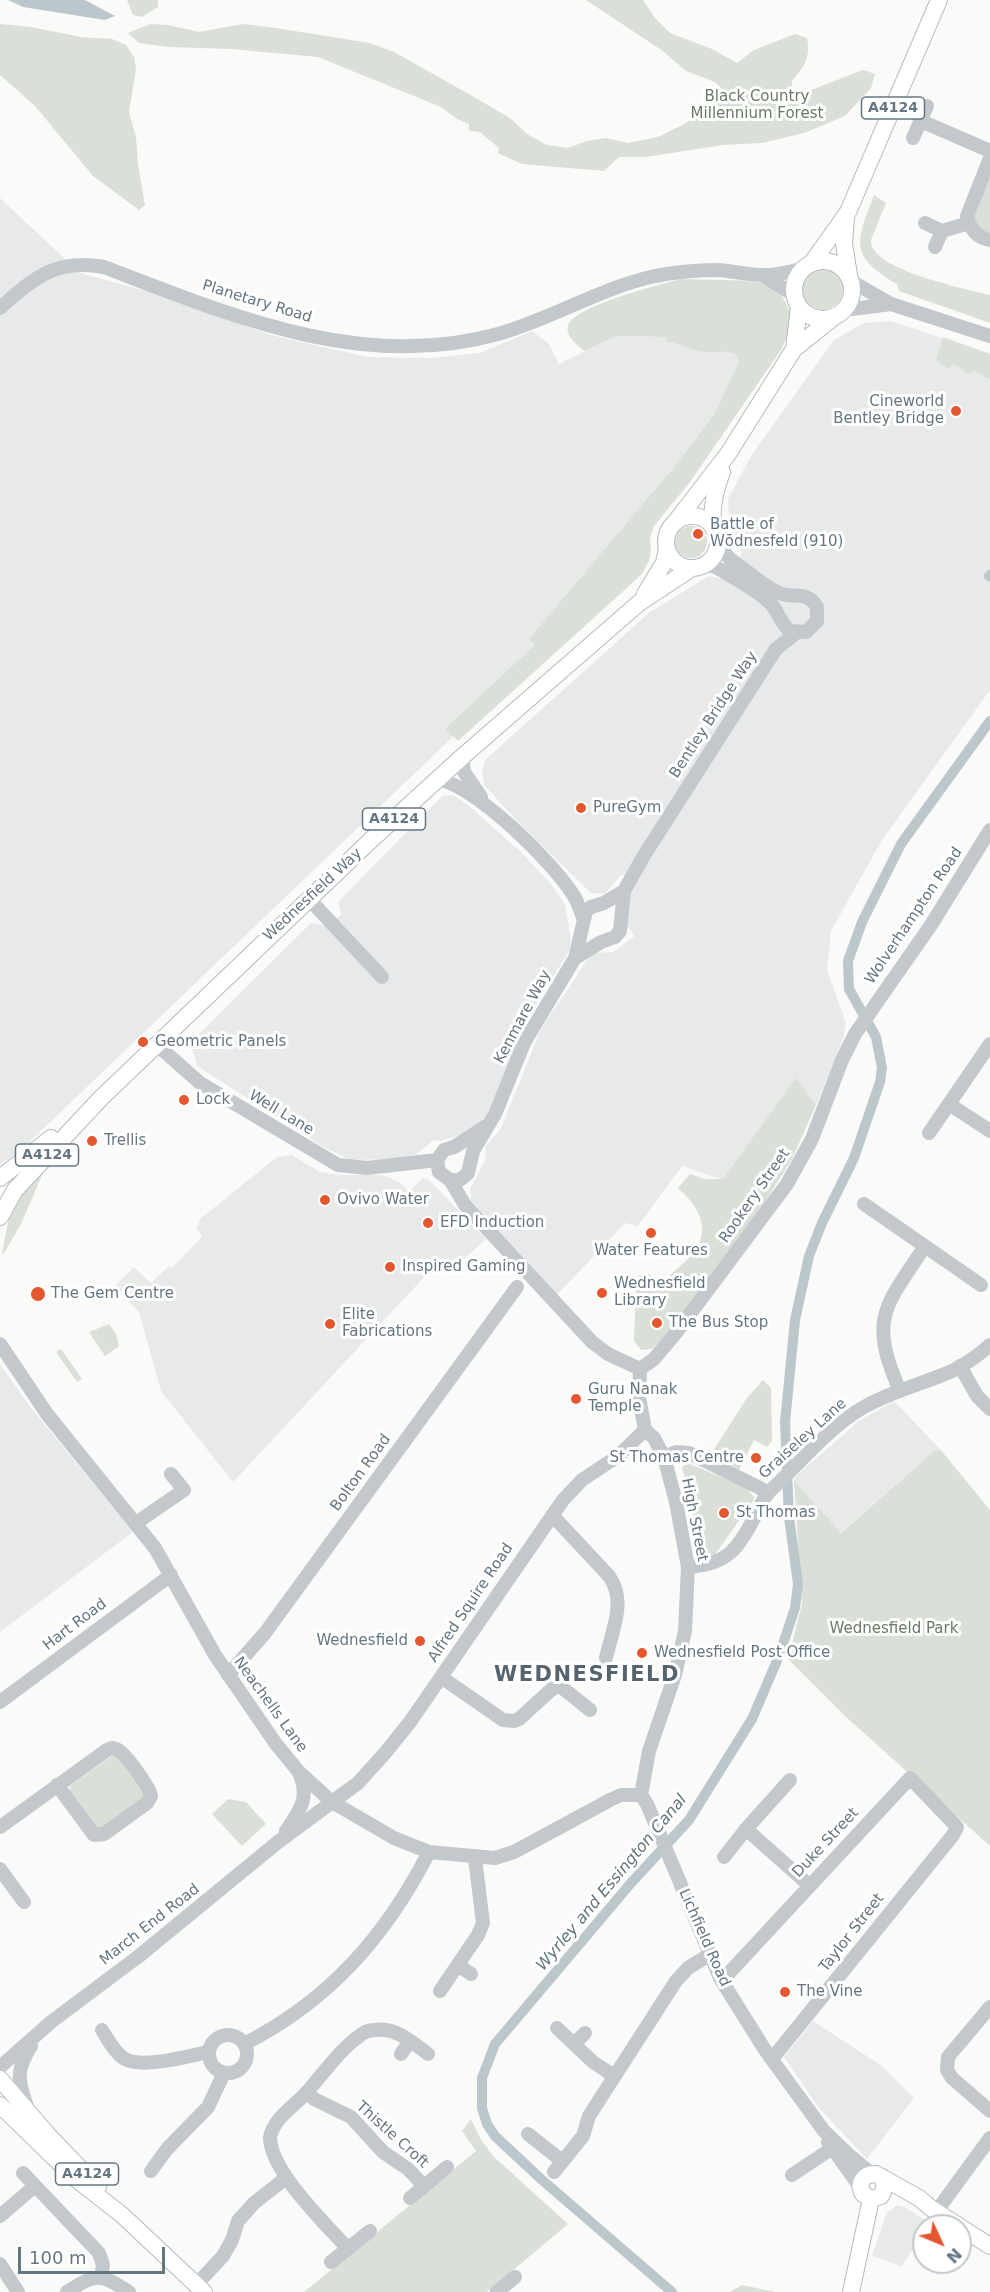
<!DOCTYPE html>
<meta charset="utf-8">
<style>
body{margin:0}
#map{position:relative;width:990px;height:2292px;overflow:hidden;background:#fafaf8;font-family:"DejaVu Sans",sans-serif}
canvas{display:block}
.north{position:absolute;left:912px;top:2214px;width:60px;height:60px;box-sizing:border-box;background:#fff;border:2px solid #c1c8cd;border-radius:50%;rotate:134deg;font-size:16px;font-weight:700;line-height:24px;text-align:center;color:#657683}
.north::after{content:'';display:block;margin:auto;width:21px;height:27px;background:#e4572e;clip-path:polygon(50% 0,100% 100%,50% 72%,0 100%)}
.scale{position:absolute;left:18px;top:2247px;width:147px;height:27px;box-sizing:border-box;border:3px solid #657683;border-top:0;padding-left:8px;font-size:18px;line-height:21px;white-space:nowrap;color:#657683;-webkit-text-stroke:4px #fff;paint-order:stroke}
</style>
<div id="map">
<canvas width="990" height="2292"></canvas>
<div class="north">N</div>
<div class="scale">100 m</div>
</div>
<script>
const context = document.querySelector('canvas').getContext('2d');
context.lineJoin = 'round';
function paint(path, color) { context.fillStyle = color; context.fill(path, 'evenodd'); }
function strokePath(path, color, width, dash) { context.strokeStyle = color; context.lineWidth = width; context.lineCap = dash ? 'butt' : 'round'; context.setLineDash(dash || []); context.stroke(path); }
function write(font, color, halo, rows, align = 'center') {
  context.font = font + ' "DejaVu Sans",sans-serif'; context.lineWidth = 6; context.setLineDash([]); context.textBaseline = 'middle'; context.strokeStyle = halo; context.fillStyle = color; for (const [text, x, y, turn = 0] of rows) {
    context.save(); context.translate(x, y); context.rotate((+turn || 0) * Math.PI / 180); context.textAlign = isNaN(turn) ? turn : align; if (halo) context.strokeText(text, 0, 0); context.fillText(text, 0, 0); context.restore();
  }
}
paint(new Path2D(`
 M0,198L80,273L147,291L271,335L323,347L368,357L431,358L480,353L532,331L548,343L559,364L616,336L742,339L754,361L621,576L21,1150L0,1164Z
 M891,321L990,354V690L882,840L831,931L827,970L846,1023L843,1039L816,1105L796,1079L723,1180L682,1166L638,1226L625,1223L557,1295L471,1200L470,1189L485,1161L486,1146L501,1128L541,1029L592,953L613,952L635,936L626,924L629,896L642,874L621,875L605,894L591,893L520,824L484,785L482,772L485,760L650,612L709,576L725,580L742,553L733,540L729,522L728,499L751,456L834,340L864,323Z
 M453,795L469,806L522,853L551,884L565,904L571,939L569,951L527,1020L486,1116L470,1132L441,1141L434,1140L415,1155L393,1159L350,1160L322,1146L197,1066L191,1045L197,1036L311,923L329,926L341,914L338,902L433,805L443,796Z
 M292,1155L320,1172L340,1175H382L399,1182L409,1191L423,1178L429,1180L486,1239L452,1270L441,1259L233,1482L161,1391L139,1312L114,1287L134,1267L151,1283L169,1266L172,1268L202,1237L197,1228L200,1219L277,1157Z
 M0,1364L28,1404L133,1532L0,1632Z
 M894,1401L940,1449L934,1451L840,1533L794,1481L796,1476L859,1421Z
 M813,2021L882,2066L914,2098L867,2159L819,2108L784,2057Z
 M898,2205L908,2209L929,2223L924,2226V2231L902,2266L872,2256L887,2212Z`), '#e8e9e9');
paint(new Path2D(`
 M127,0H158V7L142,17L133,15Z
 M586,0H643L655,18L670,33L712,49L737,63L754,50L795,34L807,38C811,58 804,67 792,81V91L811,90L863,70L875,74L871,88L845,116L804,133L762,143L723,145L646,157H619L604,171L522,164L498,153L499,148L480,132L469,131V124L457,119L441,107L318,57L231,49L168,47L139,43L128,33L150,24L168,25L199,32L243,24L269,27L370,43L394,52L467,93L510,118L527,134L547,145L568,148L587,141L606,138L628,143L658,137L684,124L721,99L722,89L715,82L686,71L663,51Z
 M0,24L31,27L81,37L112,39L126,45L134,57L136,69L129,112L136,137L138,164L145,205L139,210L93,176L35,106L0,75Z
 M990,175V234C980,230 975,227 974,215Z
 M874,195L886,203L871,240C869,270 967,289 990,295V323L899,291L897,284C849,256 856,242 874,195Z
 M801 289a21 21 0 1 1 42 0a21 21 0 1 1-42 0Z
 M682,279C699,280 753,279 765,284C781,291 792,307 791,325C790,333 784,343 781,350L690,482L654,526L650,537L651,549L649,561L641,575L458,741L445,729L535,645L529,639L676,465L714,415L739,362L736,354C724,349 711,354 698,351C687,348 678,343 666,341L667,337L616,336L585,351C578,346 565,336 568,326C573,306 661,284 682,279Z
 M943,337L990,354V380L974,370L969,374L953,363L949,369L936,360Z
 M675 542a16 16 0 1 1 32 0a16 16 0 1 1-32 0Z
 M796,1078L816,1105L792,1159L761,1208L666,1336L652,1349L641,1350L634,1341L636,1285L638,1276C648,1270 655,1278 663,1283C671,1273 681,1266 690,1257C713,1232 700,1207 678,1188L690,1174L705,1179H723Z
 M40,1170L43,1173L21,1224L4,1253H2L10,1212L15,1200Z
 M109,1324L116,1334L119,1346L105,1356L89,1332Z
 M61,1349L82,1379L77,1382L56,1352Z
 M763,1380L771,1388L772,1441L767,1447L754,1440L739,1470L711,1454L747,1398Z
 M940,1449L990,1510V1846L846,1717L788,1659L802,1604L794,1481L841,1533L934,1451Z
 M687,1463L745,1487L755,1498L712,1559L707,1558L703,1553L682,1467Z
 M116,1753L146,1793L143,1801L101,1831L94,1829L68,1793L71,1785Z
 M228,1799L246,1802L266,1824L242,1846L212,1814Z
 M471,2119L480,2138L493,2156L568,2224L487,2292H304L476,2151L462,2131Z
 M742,2285L775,2292H730Z`), '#dadfd7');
paint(new Path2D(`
 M8,0H85L115,16L105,20L23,7Z`), '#bbc7cb');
strokePath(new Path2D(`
 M989,576L990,575
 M672,2292L541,2179L495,2136L487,2124L482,2108V2078L495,2044L631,1883L689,1820L752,1719L779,1656L795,1608L798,1584L789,1517L785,1422L795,1320L809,1256L822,1223L854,1158L880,1082L882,1068L876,1037L849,989L848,961L862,922L901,844L990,721`), '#bbc7cb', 10);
const major = new Path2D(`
 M846,217L844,244L849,275
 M794 290a29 29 0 1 1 58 0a29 29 0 1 1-58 0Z
 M811,264L848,212L939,0
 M794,349L799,307
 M666 542a26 26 0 1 1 52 0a26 26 0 1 1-52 0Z
 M677,520L728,454L794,349L834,317
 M713,528C711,507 715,491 722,472
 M645,594L664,563L667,549
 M0,1178L51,1138
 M0,1217L15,1190L101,1098L371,840L462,757L639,603L692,568
 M0,2079L48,2135L98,2187
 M0,2105L76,2179L122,2215L204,2292
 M882,2177L885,2187L881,2196L871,2199L863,2194C857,2183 863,2174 876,2174L919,2198L932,2209L959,2226
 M960,2227L990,2246
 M851,2292L871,2199`);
strokePath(major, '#b5babe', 18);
strokePath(new Path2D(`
 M921,121L990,151
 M913,138L927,106
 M990,158L967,216C970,229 977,238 990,240
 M925,223L942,231L935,247
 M942,231L969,223
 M764,276L794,295
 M851,281L891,304L990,336
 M0,308C34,278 56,258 104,267C229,315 362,372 498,334C552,319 600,288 655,276C676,272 697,270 718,270C733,271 748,275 763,275C776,276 790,271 803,269
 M844,310L891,304
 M699,566H713L721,570C737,580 757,590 770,603C779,612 780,623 790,631L806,632L817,621V607C807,590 794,599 779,593C765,587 743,568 730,559L724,552L715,532
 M462,757L464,772L481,797
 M437,779C477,787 552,861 574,896C578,903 580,910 583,917
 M309,899L382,977
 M575,958L601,942L615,937L620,931L624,891L643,857L776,649L796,633
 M156,1044L200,1083L338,1165L367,1168L437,1160
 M949,1104L990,1131
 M488,1125L454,1147L444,1150L437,1160L439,1172L450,1180L465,1205L592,1342L608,1354L640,1369
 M929,1133L990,1044
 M450,1180H460L468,1173L473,1151L495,1114L524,1043L575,958L586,911L591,907L604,903L624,891
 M864,1204L981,1285
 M0,1344L47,1414L155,1548L215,1655L276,1744L299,1772L332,1802L394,1838L429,1852L495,1858L514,1852L610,1800L621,1795H641
 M960,1366L977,1396L990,1409
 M640,1369L654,1359L675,1334L787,1184L812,1139L842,1060L855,1034L931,925L990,830
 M640,1369L639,1397L645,1430L654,1438L664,1457L676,1502L688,1567L685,1631L675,1675L649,1751L641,1795
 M900,1391C868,1318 885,1307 925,1246
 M664,1457L676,1452L689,1453L760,1488L767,1494
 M552,1515L609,1576C627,1601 612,1630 606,1658
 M136,1523L184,1490L171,1474
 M688,1567C727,1565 739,1548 755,1516C760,1506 764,1496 772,1489C801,1462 829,1427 864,1407C891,1391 923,1384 952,1371C966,1364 979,1355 990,1345
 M228,1675L265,1633L517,1287
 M441,1677L503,1720L514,1721L519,1719L552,1689L560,1686L590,1710
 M0,1702L171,1575
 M641,1795L647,1804L720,1978L765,2050L824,2131L850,2156L872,2174
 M0,1827L107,1750C111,1748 112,1747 116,1749C125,1752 150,1788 151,1796L147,1803L104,1834L94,1835L57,1785
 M746,1829L809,1885
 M286,1831C299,1812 310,1798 300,1775
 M724,1857L746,1829L790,1780
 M0,1869L24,1902
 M458,1965L471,1974
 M720,1978L729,1973L910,1778L957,1827L953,1835L772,2059
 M440,1991L478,1935L483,1923L475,1858
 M990,2007L948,2057L947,2070L952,2078L990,2111
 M557,2028L593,2062L614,2076
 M102,2030C108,2040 115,2053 125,2059C142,2069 189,2056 208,2052
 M209 2054a19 19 0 1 1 38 0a19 19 0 1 1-38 0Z
 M244,2044C329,2001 386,1936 429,1852
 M574,2044L585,2033
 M401,2054L410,2041
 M0,2067L51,2022L139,1956L278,1842L358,1783L385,1753L410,1722L563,1500L582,1480L618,1456L645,1430
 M307,2093L314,2099L351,2117L383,2152L408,2169L424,2186
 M28,2109C18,2082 15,2071 31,2046
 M528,2134L562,2161
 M828,2142L860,2187
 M151,2171L167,2149L208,2107L224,2073
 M554,2172L583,2136L589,2116L676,1981L688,1968L709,1955
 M23,2173L99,2253L103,2265L101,2276
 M792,2175L831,2149
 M410,2198L447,2167
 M936,2212L990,2138
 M0,2216L35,2186
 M348,2249C326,2224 271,2172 270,2138C270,2132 274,2127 277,2122C285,2111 297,2103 306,2093C324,2073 340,2049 362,2034C366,2031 371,2030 375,2030C396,2027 412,2042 428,2054
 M331,2262L370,2231
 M0,2264L18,2292
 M196,2285L223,2256L232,2240L238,2221L254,2203L286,2178
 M67,2292C97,2273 99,2273 129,2292
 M497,2292L515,2277`), '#c3c8cc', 14);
strokePath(major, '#fff', 16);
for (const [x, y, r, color] of [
 [956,411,6,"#e4572e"],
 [698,534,6,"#e4572e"],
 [581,808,6,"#e4572e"],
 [143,1042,6,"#e4572e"],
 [184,1100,6,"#e4572e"],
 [92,1141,6,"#e4572e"],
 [325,1200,6,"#e4572e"],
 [428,1223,6,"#e4572e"],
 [651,1233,6,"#e4572e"],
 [390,1267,6,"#e4572e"],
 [602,1293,6,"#e4572e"],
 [38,1294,8,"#e4572e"],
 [657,1323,6,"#e4572e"],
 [330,1324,6,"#e4572e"],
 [576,1399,6,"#e4572e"],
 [756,1458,6,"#e4572e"],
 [724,1513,6,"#e4572e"],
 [420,1641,6,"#e4572e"],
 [642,1653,6,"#e4572e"],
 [785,1992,6,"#e4572e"]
]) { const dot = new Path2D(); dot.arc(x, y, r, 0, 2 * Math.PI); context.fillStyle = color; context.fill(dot); strokePath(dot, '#fff', 2); }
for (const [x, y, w] of [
 [893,108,63],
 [394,819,63],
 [47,1155,63],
 [87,2174,63]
]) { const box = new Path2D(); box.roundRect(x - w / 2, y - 11, w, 22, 4.5); context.fillStyle = '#fff'; context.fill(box); strokePath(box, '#657683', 1.5); }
write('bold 14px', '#657683', null, [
 ["A4124",893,108],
 ["A4124",394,819],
 ["A4124",47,1155],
 ["A4124",87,2174]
]);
write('15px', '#687a64', '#fff', [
 ["Black Country",757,97],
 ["Millennium Forest",757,114],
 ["Wednesfield Park",894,1629]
]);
write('15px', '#657683', '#fff', [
 ["Planetary Road",257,302,17],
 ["Bentley Bridge Way",714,715,-57],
 ["Wednesfield Way",313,895,-43],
 ["Wolverhampton Road",914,916,-56],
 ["Kenmare Way",523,1017,-62],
 ["Well Lane",281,1113,31],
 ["Rookery Street",755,1196,-55],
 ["Graiseley Lane",803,1439,-42],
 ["Bolton Road",361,1473,-54],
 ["High Street",694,1520,79],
 ["Alfred Squire Road",471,1603,-56],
 ["Hart Road",75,1625,-37],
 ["Neachells Lane",270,1705,54],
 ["Duke Street",826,1843,-47],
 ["March End Road",150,1925,-38],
 ["Taylor Street",852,1933,-52],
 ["Lichfield Road",704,1938,66],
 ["Thistle Croft",392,2135,42]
]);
write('15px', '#657683', '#fff', [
 ["Cineworld",944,402,"right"],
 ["Bentley Bridge",944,419,"right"],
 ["Battle of",710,525],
 ["Wōdnesfeld (910)",710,542],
 ["PureGym",593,808],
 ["Geometric Panels",155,1042],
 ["Lock",196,1100],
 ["Trellis",104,1141],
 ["Ovivo Water",337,1200],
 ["EFD Induction",440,1223],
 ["Water Features",651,1251,"center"],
 ["Inspired Gaming",402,1267],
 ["Wednesfield",614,1284],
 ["Library",614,1301],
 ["The Gem Centre",51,1294],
 ["Elite",342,1315],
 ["Fabrications",342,1332],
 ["The Bus Stop",669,1323],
 ["Guru Nanak",588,1390],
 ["Temple",588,1407],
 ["St Thomas Centre",744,1458,"right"],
 ["St Thomas",736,1513],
 ["Wednesfield",408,1641,"right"],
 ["Wednesfield Post Office",654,1653],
 ["The Vine",797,1992]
], 'left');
write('italic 16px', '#60757c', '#fff', [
 ["Wyrley and Essington Canal",612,1883,-50]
]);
context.letterSpacing = '1.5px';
write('bold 21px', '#57646e', '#fff', [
 ["WEDNESFIELD",587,1676]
]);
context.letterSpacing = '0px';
</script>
